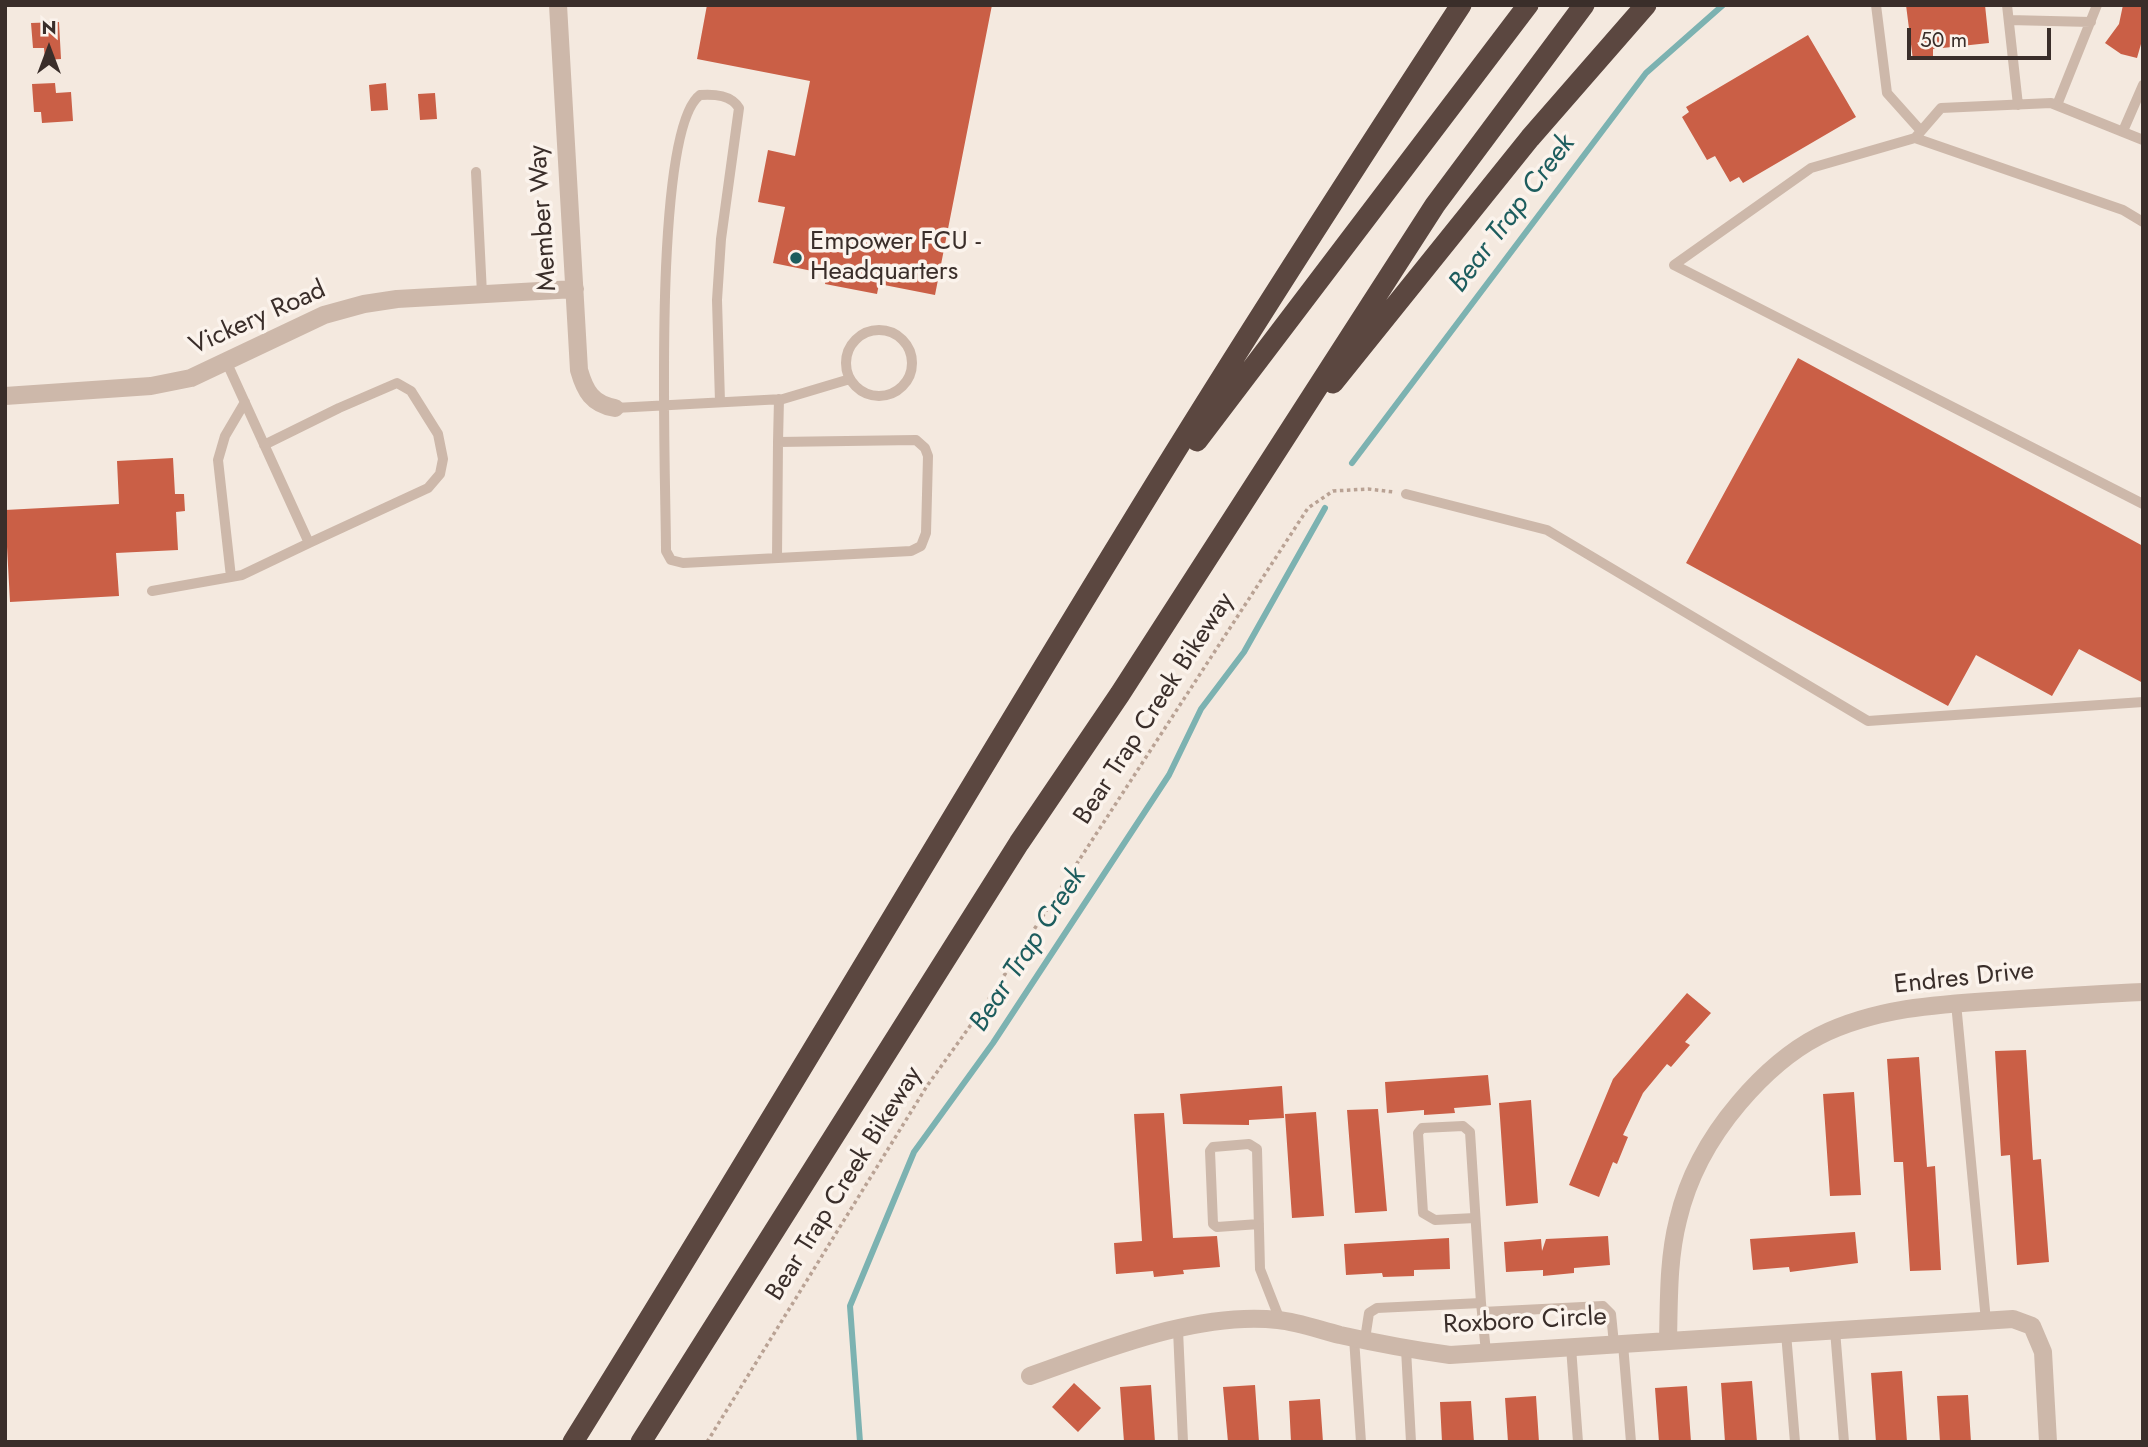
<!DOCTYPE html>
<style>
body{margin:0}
#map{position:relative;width:2148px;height:1447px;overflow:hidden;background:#f4e9df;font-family:Jost,sans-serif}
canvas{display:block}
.frame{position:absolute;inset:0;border:7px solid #3a2e2a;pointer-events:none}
.north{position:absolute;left:14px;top:14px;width:70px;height:70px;-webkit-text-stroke:5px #fbf3ec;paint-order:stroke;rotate:0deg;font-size:19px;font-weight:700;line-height:28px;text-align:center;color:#3a2e2a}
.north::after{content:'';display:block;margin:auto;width:24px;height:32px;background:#3a2e2a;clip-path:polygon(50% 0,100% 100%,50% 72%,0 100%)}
.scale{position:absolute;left:1907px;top:28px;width:144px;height:32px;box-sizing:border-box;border:4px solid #3a2e2a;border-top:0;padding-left:9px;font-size:21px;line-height:24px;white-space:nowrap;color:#3a2e2a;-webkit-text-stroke:5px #fbf3ec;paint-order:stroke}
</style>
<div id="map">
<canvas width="2148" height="1447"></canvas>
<div class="frame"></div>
<div class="north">N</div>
<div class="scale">50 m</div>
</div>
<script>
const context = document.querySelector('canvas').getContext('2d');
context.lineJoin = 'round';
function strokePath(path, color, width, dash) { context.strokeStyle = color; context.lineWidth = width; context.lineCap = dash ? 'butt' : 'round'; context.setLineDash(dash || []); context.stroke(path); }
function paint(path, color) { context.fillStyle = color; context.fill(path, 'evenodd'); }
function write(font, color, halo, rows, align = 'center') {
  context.font = font + ' Jost,sans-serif'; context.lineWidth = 7; context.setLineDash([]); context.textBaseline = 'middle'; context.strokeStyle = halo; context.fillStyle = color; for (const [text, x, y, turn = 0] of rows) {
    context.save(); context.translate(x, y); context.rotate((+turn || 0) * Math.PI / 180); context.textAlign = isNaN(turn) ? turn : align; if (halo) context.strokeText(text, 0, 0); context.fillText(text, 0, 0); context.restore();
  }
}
strokePath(new Path2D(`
 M1352,463L1646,73L1723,5
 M860,1442L850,1306L914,1152L993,1043L1169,775L1201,709L1244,652L1325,508`), '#7cb2b1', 6);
paint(new Path2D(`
 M707,5H992L935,295L879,284L877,294L825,284L827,274L773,263L785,207L758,202L768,150L795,156L810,81L697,59Z
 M1906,5H1985L1989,43L1933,49V58L1913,60Z
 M2123,5H2143V37L2137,58L2121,54L2105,43L2119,24Z
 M59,22L61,59L45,60L44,48H33L31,23Z
 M1808,35L1856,117L1743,183L1739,177L1730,182L1715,156L1707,160L1682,117L1689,112L1686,107Z
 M55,83L56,93L71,92L73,121L42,123L41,112H34L32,84Z
 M386,83L388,110L371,111L369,85Z
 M435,93L437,119L420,120L418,94Z
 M1798,358L2143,546V683L2079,649L2052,696L1976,655L1948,706L1686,563Z
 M173,458L175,494H184L185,511L176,512L178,550L116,553L119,596L10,602L5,510L119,504L117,461Z
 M1687,993L1711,1013L1685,1042L1690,1045L1671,1067L1667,1064L1643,1093L1623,1135L1628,1137L1617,1164L1613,1162L1599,1197L1569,1185L1613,1079Z
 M2026,1050L2033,1160L2041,1159L2049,1262L2017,1265L2010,1155L2001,1156L1995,1051Z
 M1919,1057L1927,1167L1935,1166L1941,1270L1910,1271L1903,1162H1894L1887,1059Z
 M1488,1075L1491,1105L1454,1108L1455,1113L1424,1115V1110L1387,1113L1385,1082Z
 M1282,1086L1284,1118L1249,1120V1125L1183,1124L1180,1094Z
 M1854,1092L1861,1195L1830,1196L1823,1094Z
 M1531,1100L1538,1203L1506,1206L1499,1103Z
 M1378,1109L1387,1211L1355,1213L1347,1110Z
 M1316,1112L1324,1216L1292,1218L1285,1114Z
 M1164,1113L1173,1238L1217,1236L1220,1267L1183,1270L1184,1274L1154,1277L1153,1271L1116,1274L1114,1243L1142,1241L1134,1114Z
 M1855,1232L1858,1263L1790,1272L1789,1267L1753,1270L1750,1239Z
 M1608,1236L1610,1265L1574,1268V1273L1543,1276V1270L1506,1272L1504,1242L1541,1239L1542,1251L1546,1239Z
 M1449,1238L1450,1269L1414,1270V1276L1383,1277L1382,1273L1346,1275L1344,1244Z
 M1902,1371L1907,1442H1876L1871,1373Z
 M1752,1381L1757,1442H1725L1721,1383Z
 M1074,1383L1101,1408L1078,1432L1052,1407Z
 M1151,1385L1155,1442H1124L1120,1387Z
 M1255,1385L1259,1442H1228L1223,1387Z
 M1687,1386L1691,1442H1659L1655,1388Z
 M1968,1395L1971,1442H1940L1937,1396Z
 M1536,1396L1539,1442H1508L1505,1398Z
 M1320,1399L1323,1442H1291L1289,1401Z
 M1471,1401L1474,1442H1442L1440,1402Z`), '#ca5f46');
strokePath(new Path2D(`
 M707,1442L927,1086L983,1008L1308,508L1333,491L1368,489L1394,492`), '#b9a294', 3.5, [3.5, 3.5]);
strokePath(new Path2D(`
 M1876,5L1887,93L1921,131
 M2007,5L2018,105
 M2009,20L2091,22
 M2057,105L2097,5
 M2123,131L2143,85
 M1915,138L1941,108L2051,103L2143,140
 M476,172L482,294
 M2143,222L2123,210L1915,138L1811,168L1674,265L2143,504
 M846 363a33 33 0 1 1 66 0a33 33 0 1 1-66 0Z
 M226,361L309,543L428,488L440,474L443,459L438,434L411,391L397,383L339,408L264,445
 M720,402L717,300L721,239L739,108C731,95 715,94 700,95C651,131 666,479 666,551L671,560L683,563C759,559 835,555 911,551L921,546L926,533L928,456L925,448L916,440L778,442L777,558
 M615,408L783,399L850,379
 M778,442L779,399
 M1406,494L1547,530L1868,721L2143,702
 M231,577L218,460L225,436L245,402
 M152,591L242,575L309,543
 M1956,1003L1986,1321
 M1475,1218L1435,1220L1423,1213L1418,1133L1422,1128L1463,1126L1470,1132L1481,1303
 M1259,1224L1217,1227L1213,1224L1210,1151L1213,1147L1249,1144L1257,1149L1260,1269L1280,1320
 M1482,1312L1603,1306L1611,1314L1614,1344
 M1178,1330L1183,1442
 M1835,1330L1844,1442
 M1786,1333L1795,1442
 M1354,1338L1361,1442
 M1365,1339L1369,1313L1377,1308L1481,1303L1486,1352
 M1623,1344L1631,1442
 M1571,1347L1578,1442
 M1406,1349L1411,1442`), '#cdb8aa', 10);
strokePath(new Path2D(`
 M558,5L579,370C585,391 592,404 615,408
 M5,396L151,386L191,378L324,315L364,304L397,299L575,289
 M1668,1341C1669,1301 1668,1259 1678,1220C1688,1177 1711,1136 1739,1103C1761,1077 1788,1052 1819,1036C1877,1007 1942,1004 2005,1000C2051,997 2097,994 2143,992
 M1030,1376C1104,1350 1198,1311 1278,1320C1298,1322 1320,1330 1340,1335C1376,1343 1413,1350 1450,1355L2013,1319L2032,1326L2043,1352L2048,1442`), '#cdb8aa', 18);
strokePath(new Path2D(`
 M1333,383L1530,138L1646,5
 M1197,441L1528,5
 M573,1442C760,1142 939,837 1124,535C1233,356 1346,181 1461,5
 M641,1442L1019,843L1120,694L1435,205L1584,5`), '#5b4740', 21);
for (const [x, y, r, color] of [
 [796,258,7,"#1d5d5e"]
]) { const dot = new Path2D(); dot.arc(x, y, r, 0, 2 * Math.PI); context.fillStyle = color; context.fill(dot); strokePath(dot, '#fbf3ec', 2.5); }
write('26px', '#3a2e2a', '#fbf3ec', [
 ["Member Way",544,218,-94],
 ["Vickery Road",258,319,-24],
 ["Bear Trap Creek Bikeway",1155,709,-57],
 ["Endres Drive",1964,979,-6],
 ["Bear Trap Creek Bikeway",845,1184,-58],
 ["Roxboro Circle",1525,1322,-3]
]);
write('26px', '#3a2e2a', '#fbf3ec', [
 ["Empower FCU -",810,243],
 ["Headquarters",810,273]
], 'left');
write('italic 28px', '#1d5d5e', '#fbf3ec', [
 ["Bear Trap Creek",1513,214,-53],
 ["Bear Trap Creek",1029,950,-57]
]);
</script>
